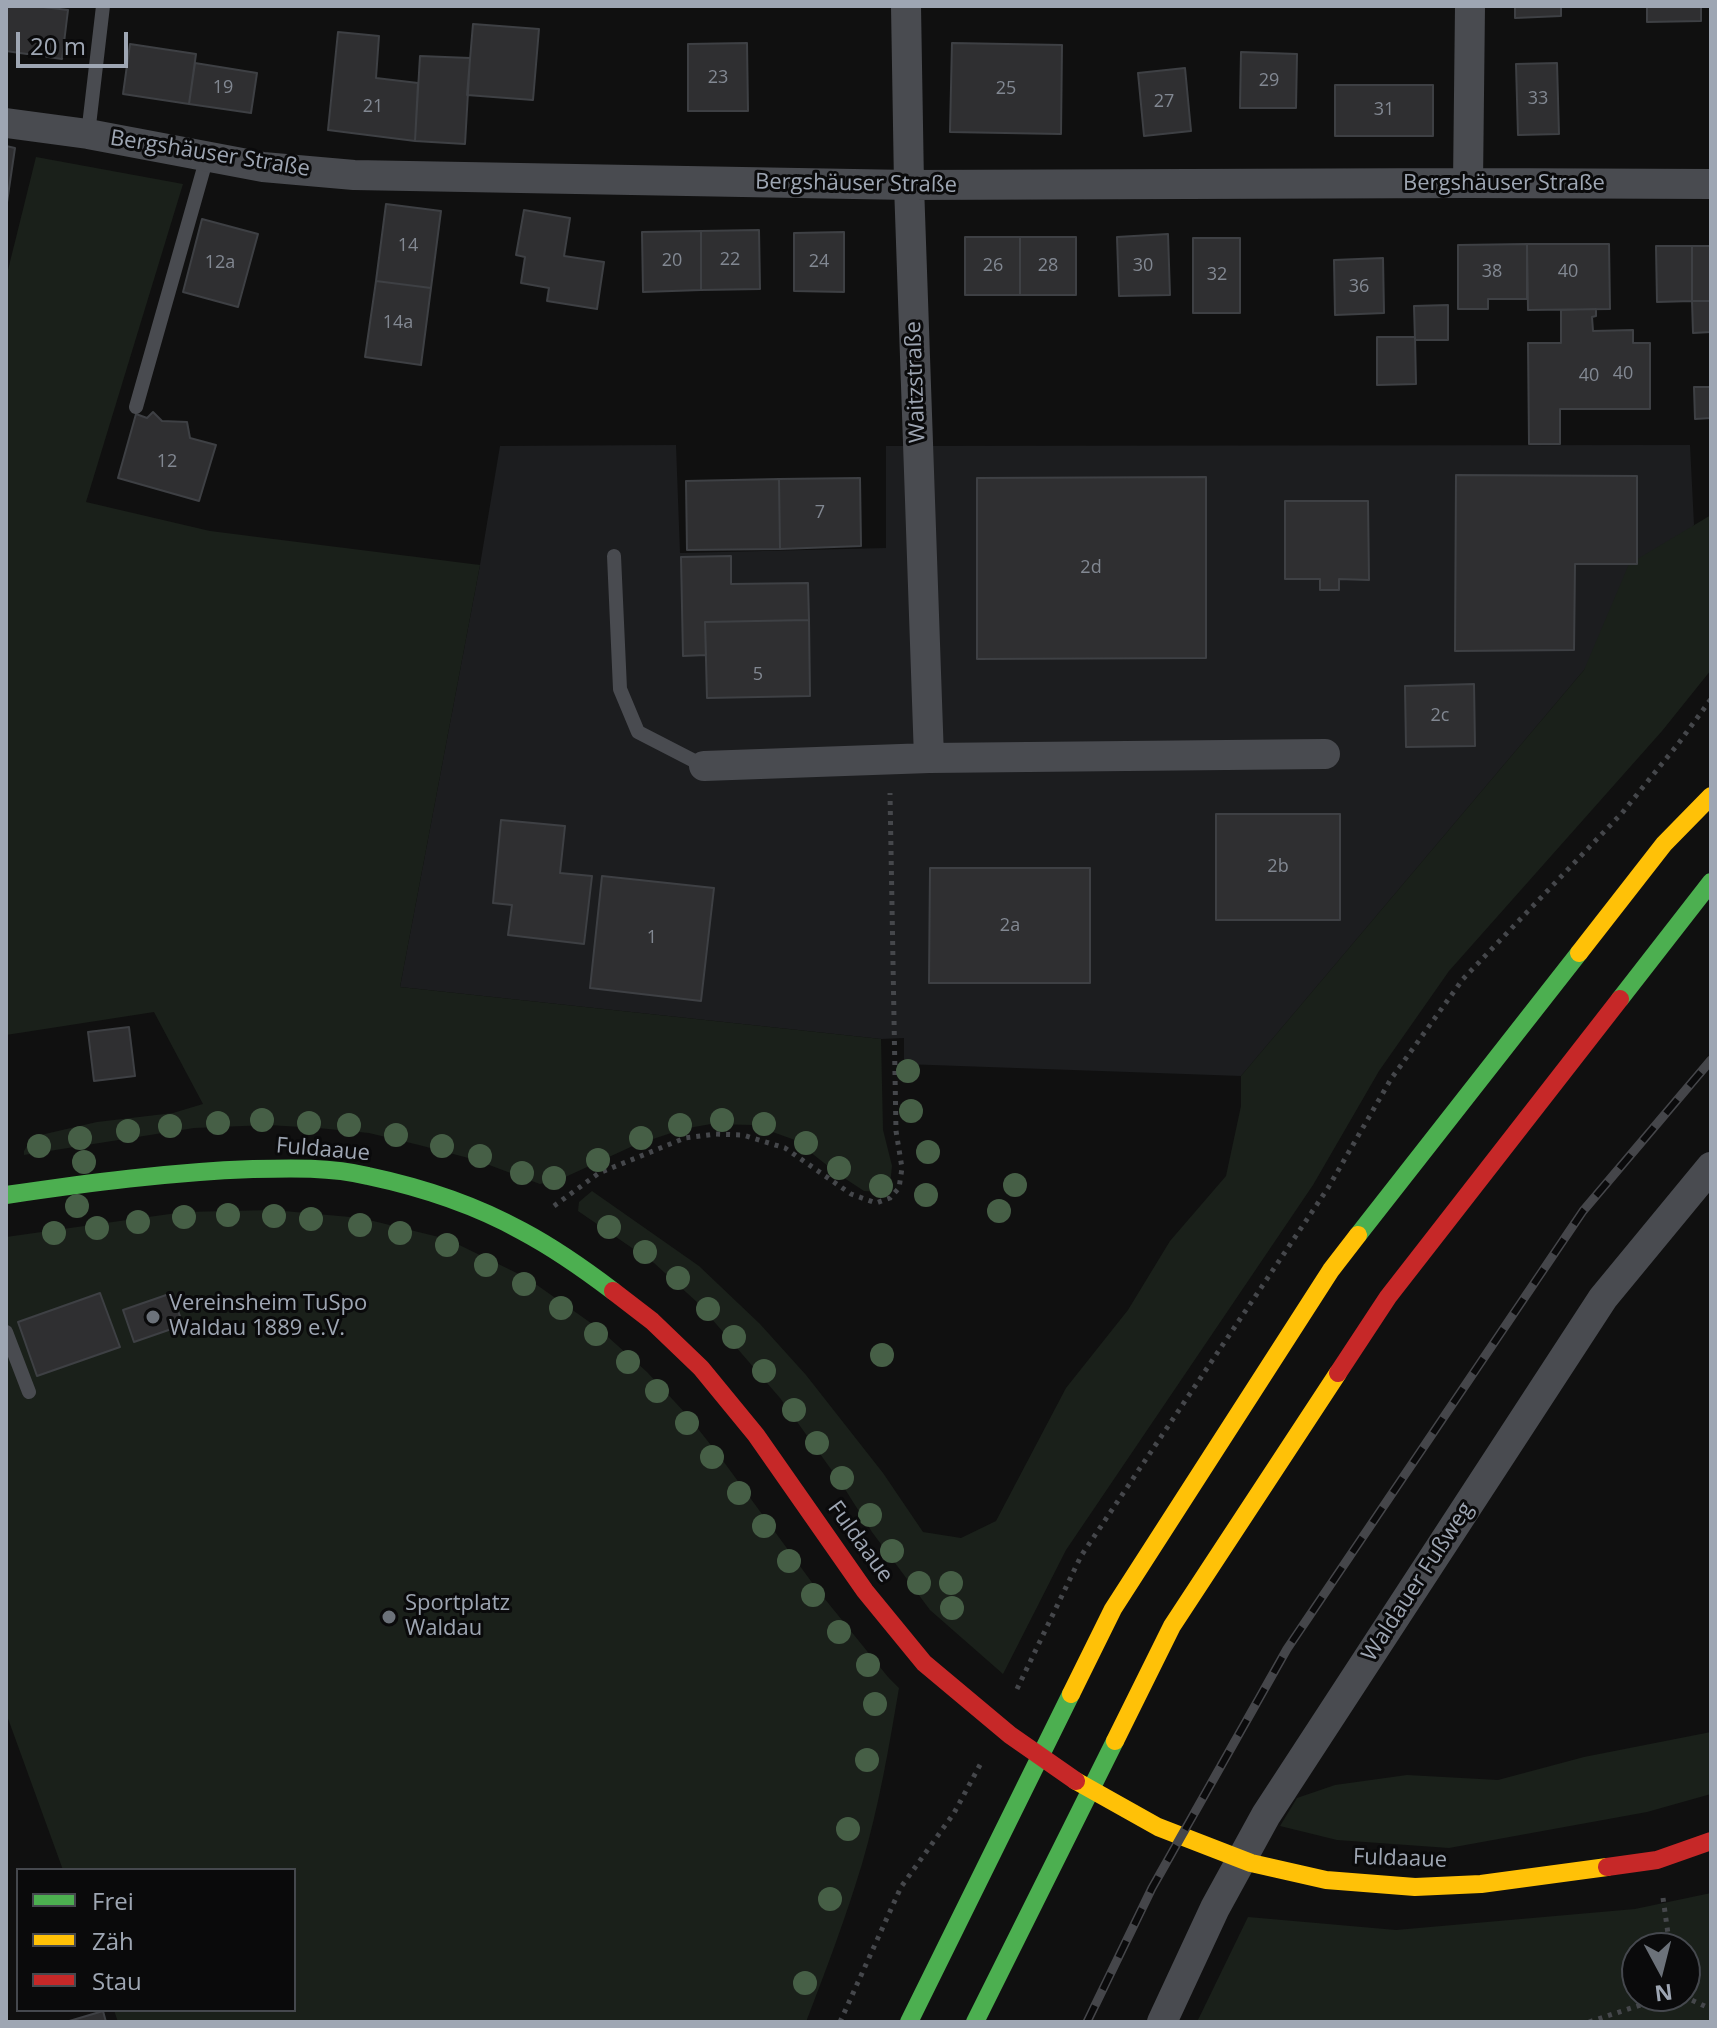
<!DOCTYPE html>
<meta charset="utf-8">
<style>
body{margin:0}
#map{position:relative;width:1717px;height:2028px;overflow:hidden;background:#101010;font-family:"Open Sans",sans-serif}
canvas{display:block}
.frame{position:absolute;inset:0;border:8px solid #9ea6b3;pointer-events:none}
.legend{position:absolute;left:16px;top:1868px;width:280px;height:144px;box-sizing:border-box;background:#0a0a0b;border:2px solid #45484e;margin:0;padding:10px 14px;list-style:none;font-size:24px;color:#9ea6b3}
.legend li{display:flex;align-items:center;gap:16px;height:40px}
.legend b{width:40px;border:2px solid #45484e}
.north{position:absolute;left:1621px;top:1932px;width:80px;height:80px;box-sizing:border-box;background:#0a0a0b;border:2px solid #45484e;border-radius:50%;rotate:173deg;font-size:22px;font-weight:700;line-height:32px;text-align:center;color:#9ea6b3}
.north::after{content:'';display:block;margin:auto;width:28px;height:36px;background:#6c727a;clip-path:polygon(50% 0,100% 100%,50% 72%,0 100%)}
.scale{position:absolute;left:16px;top:32px;width:112px;height:36px;box-sizing:border-box;border:4px solid #9ea6b3;border-top:0;padding-left:10px;font-size:24px;line-height:28px;white-space:nowrap;color:#9ea6b3;-webkit-text-stroke:6px #0a0a0b;paint-order:stroke}
</style>
<div id="map">
<canvas width="1717" height="2028"></canvas>
<div class="frame"></div>
<ul class="legend">
<li><b style="height:10px;background:#4caf50"></b>Frei</li>
<li><b style="height:10px;background:#ffc107"></b>Zäh</li>
<li><b style="height:10px;background:#c62828"></b>Stau</li>
</ul>
<div class="north">N</div>
<div class="scale">20 m</div>
</div>
<script>
const context = document.querySelector('canvas').getContext('2d');
context.lineJoin = 'round';
function paint(path, color) { context.fillStyle = color; context.fill(path, 'evenodd'); }
function strokePath(path, color, width, dash) { context.strokeStyle = color; context.lineWidth = width; context.lineCap = dash ? 'butt' : 'round'; context.setLineDash(dash || []); context.stroke(path); }
function write(font, color, halo, rows, align = 'center') {
  context.font = font + ' "Open Sans",sans-serif'; context.lineWidth = 6; context.setLineDash([]); context.textBaseline = 'middle'; context.strokeStyle = halo; context.fillStyle = color; for (const [text, x, y, turn = 0] of rows) {
    context.save(); context.translate(x, y); context.rotate((+turn || 0) * Math.PI / 180); context.textAlign = isNaN(turn) ? turn : align; if (halo) context.strokeText(text, 0, 0); context.fillText(text, 0, 0); context.restore();
  }
}
paint(new Path2D(`
 M676,445L680,553L886,548V446L1690,445L1694,525L1584,670L1241,1076L904,1064V1038L881,1039L400,987L480,565L500,446Z`), '#1c1d1f');
paint(new Path2D(`
 M36,157L183,184L86,502L210,531L480,565L400,987L881,1039L883,1130L892,1166L890,1185L880,1192L864,1191L838,1174L795,1140L753,1125L711,1124L683,1129L635,1145L561,1179L540,1184L476,1160L419,1145L369,1133L318,1128L268,1125L194,1128L24,1155V1151L32,1137L97,1122L173,1113L203,1104L154,1012L6,1035V278Z
 M1711,515V670L1662,731L1449,971L1379,1071L1313,1185L1066,1550L1003,1674L930,1610L872,1532L843,1486L780,1398L698,1303L654,1263L578,1211L579,1202L592,1191L699,1266L760,1324L806,1375L883,1473L923,1532L961,1538L996,1521L1066,1388L1128,1310L1170,1241L1226,1176L1241,1106V1076L1584,670L1629,564Z
 M273,1210L361,1218L447,1239L527,1278L598,1328L647,1372L688,1416L721,1458L816,1588L888,1677L899,1688C889,1747 879,1806 862,1864C846,1917 826,1970 806,2022H118L114,2010H294V1870H63L6,1713V1237L184,1212Z
 M1711,1732V1794L1647,1812L1449,1848L1337,1840L1280,1826L1297,1798L1335,1785L1407,1775L1498,1780L1584,1757Z
 M1711,1893V2022H1197L1248,1917L1396,1930L1635,1909ZM1637,1948H1685V1996H1637Z`), '#1a201a');
const building = new Path2D(`
 M6,6H35L68,10L62,59L6,51Z
 M1515,6H1561V16L1515,18Z
 M1647,6H1701V21L1647,22Z
 M473,24L539,29L533,100L467,95Z
 M338,32L379,36L376,78L418,83L415,141L328,130Z
 M747,43L748,111H688V44Z
 M952,43L1062,45L1061,134L950,132Z
 M130,44L196,54L189,104L123,94Z
 M1241,52L1297,54L1296,108H1240Z
 M420,56L470,58L465,144L415,141Z
 M195,63L257,73L251,113L189,104Z
 M1557,63L1559,134L1518,135L1516,64Z
 M1185,68L1191,131L1144,136L1138,73Z
 M1335,85H1433V136H1335Z
 M6,146L15,148L6,209Z
 M386,204L441,211L431,288L376,281Z
 M524,210L570,218L564,256L604,262L597,309L547,301L549,288L521,283L525,257L516,255Z
 M202,219L258,234L238,307L183,292Z
 M759,230L760,289L701,290V231Z
 M701,231V290L643,292L642,232Z
 M844,232V292L794,291V233Z
 M1168,234L1170,295L1119,296L1117,237Z
 M965,237H1020V295H965Z
 M1020,237H1076V295H1020Z
 M1193,238H1240V313H1193Z
 M1527,244V299H1488V309H1458V245Z
 M1527,244H1609L1610,309L1528,310Z
 M1656,246H1692V301L1657,302Z
 M1692,246H1711V301H1692Z
 M1383,258L1384,313L1335,315L1334,260Z
 M376,281L431,288L421,365L365,357Z
 M1692,301H1711V332L1693,333Z
 M1448,305V340H1415L1414,306Z
 M1596,309V316L1592,317L1593,331L1633,330V343H1650V409H1560V444H1529L1528,343H1561V310Z
 M1377,337H1415L1416,384L1377,385Z
 M1694,387H1711V418L1695,419Z
 M153,412L162,421L187,422L190,438L216,445L199,501L118,478L136,414L147,418Z
 M1456,475L1637,476V564H1575L1574,650L1455,651Z
 M1206,477V658L977,659V478Z
 M860,478L861,546L780,549L779,479Z
 M779,479L780,549L687,550L686,481Z
 M1285,501H1368L1369,580L1339,579V590H1320V579H1285Z
 M731,556V584L808,583L809,620L705,622L706,655L683,656L681,557Z
 M809,620L810,696L707,698L705,622Z
 M1474,684L1475,746L1406,747L1405,686Z
 M1216,814H1340V920H1216Z
 M501,820L565,826L560,873L592,876L584,944L508,935L512,905L493,903Z
 M930,868H1090V983H929Z
 M602,876L714,888L701,1001L590,988Z
 M129,1027L135,1076L94,1081L88,1032Z
 M100,1293L120,1347L37,1376L18,1322Z
 M172,1293L183,1325L134,1342L123,1310Z
 M103,2011L106,2022H66Z`);
paint(building, '#2f2f31');
strokePath(building, '#3e4044', 2);
strokePath(new Path2D(`
 M554,1206L599,1173L685,1138L715,1134L743,1135L785,1148L851,1194L876,1203L890,1198L899,1188L902,1168L896,1131L890,793
 M1017,1689L1081,1556L1328,1188L1391,1079L1463,979L1622,813L1678,744L1711,699
 M1663,1898L1670,1948
 M1683,1996L1711,2009
 M840,2022L901,1887L954,1813L981,1763
 M1589,2022L1668,1996`), '#45474b', 5, [4, 6]);
strokePath(new Path2D(`
 M88,134L103,6
 M136,407L207,157
 M614,556L620,689L638,732L704,766
 M6,1332L29,1392`), '#494b50', 14);
strokePath(new Path2D(`
 M906,6L909,185L929,758
 M6,123L88,134L263,167L354,175L909,185L1468,183L1711,184
 M1468,183L1470,6
 M704,766L929,758L1325,754
 M1162,2022L1215,1908L1266,1815L1603,1298L1711,1167`), '#494b50', 30);
strokePath(new Path2D(`
 M1620,999L1711,882
 M6,1195C88,1183 170,1172 253,1169C291,1168 331,1167 368,1176C420,1187 475,1205 522,1231C554,1248 584,1269 613,1291
 M1358,1235L1579,953
 M909,2022L1071,1694
 M975,2022L1115,1741`), '#4caf50', 18);
strokePath(new Path2D(`
 M1579,953L1664,844L1711,796
 M1071,1694L1113,1609L1331,1270L1358,1235
 M1115,1741L1172,1626L1338,1373
 M1076,1781L1158,1827L1251,1863L1326,1880L1415,1887L1481,1884L1607,1867`), '#ffc107', 18);
strokePath(new Path2D(`
 M613,1291L652,1321L701,1368L756,1435L865,1591L924,1663L1010,1735L1076,1781
 M1338,1373L1388,1297L1620,999
 M1607,1867L1657,1860L1711,1841`), '#c62828', 18);
const rail = new Path2D(`
 M1087,2022L1152,1888L1287,1649L1583,1211L1711,1060`);
strokePath(rail, '#45464a', 9);
strokePath(rail, '#0a0a0b', 6, [18]);
context.fillStyle = '#465f46';
for (const [x, y] of [
 [908,1071],
 [911,1111],
 [262,1120],
 [722,1120],
 [218,1123],
 [309,1123],
 [764,1124],
 [349,1125],
 [680,1125],
 [170,1126],
 [128,1131],
 [396,1135],
 [80,1138],
 [641,1138],
 [806,1143],
 [39,1146],
 [442,1146],
 [928,1152],
 [480,1156],
 [598,1160],
 [84,1162],
 [839,1168],
 [522,1173],
 [554,1178],
 [1015,1185],
 [881,1186],
 [926,1195],
 [77,1206],
 [999,1211],
 [228,1215],
 [274,1216],
 [184,1217],
 [311,1219],
 [138,1222],
 [360,1225],
 [609,1227],
 [97,1228],
 [54,1233],
 [400,1233],
 [447,1245],
 [645,1252],
 [486,1265],
 [678,1278],
 [524,1284],
 [561,1308],
 [708,1309],
 [596,1334],
 [734,1337],
 [882,1355],
 [628,1362],
 [764,1371],
 [657,1391],
 [794,1410],
 [687,1423],
 [817,1443],
 [712,1457],
 [842,1478],
 [739,1493],
 [870,1515],
 [764,1526],
 [892,1551],
 [789,1561],
 [919,1583],
 [951,1583],
 [813,1595],
 [952,1608],
 [839,1632],
 [868,1665],
 [875,1704],
 [867,1760],
 [848,1829],
 [830,1899],
 [805,1983]
]) { context.beginPath(); context.arc(x, y, 12, 0, 2 * Math.PI); context.fill(); }
for (const [x, y, r, color] of [
 [153,1317,8,"#6c727a"],
 [389,1617,8,"#6c727a"]
]) { const dot = new Path2D(); dot.arc(x, y, r, 0, 2 * Math.PI); context.fillStyle = color; context.fill(dot); strokePath(dot, '#0a0a0b', 3); }
write('18px', '#828892', null, [
 ["23",718,78],
 ["29",1269,81],
 ["19",223,88],
 ["25",1006,89],
 ["33",1538,99],
 ["27",1164,102],
 ["21",373,107],
 ["31",1384,110],
 ["14",408,246],
 ["22",730,260],
 ["20",672,261],
 ["24",819,262],
 ["12a",220,263],
 ["26",993,266],
 ["28",1048,266],
 ["30",1143,266],
 ["38",1492,272],
 ["40",1568,272],
 ["32",1217,275],
 ["36",1359,287],
 ["14a",398,323],
 ["40",1623,374],
 ["40",1589,376],
 ["12",167,462],
 ["7",820,513],
 ["2d",1091,568],
 ["5",758,675],
 ["2c",1440,716],
 ["2b",1278,867],
 ["2a",1010,926],
 ["1",652,938]
]);
write('22px', '#9ea6b3', '#0a0a0b', [
 ["Bergshäuser Straße",210,154,9],
 ["Bergshäuser Straße",856,184,1],
 ["Bergshäuser Straße",1504,184],
 ["Waitzstraße",916,382,-92],
 ["Fuldaaue",323,1150,5],
 ["Fuldaaue",860,1542,54],
 ["Waldauer Fußweg",1418,1582,-57],
 ["Fuldaaue",1400,1859,2]
]);
write('22px', '#9ea6b3', '#0a0a0b', [
 ["Vereinsheim TuSpo",169,1304],
 ["Waldau 1889 e.V.",169,1329],
 ["Sportplatz",405,1604],
 ["Waldau",405,1629]
], 'left');
</script>
